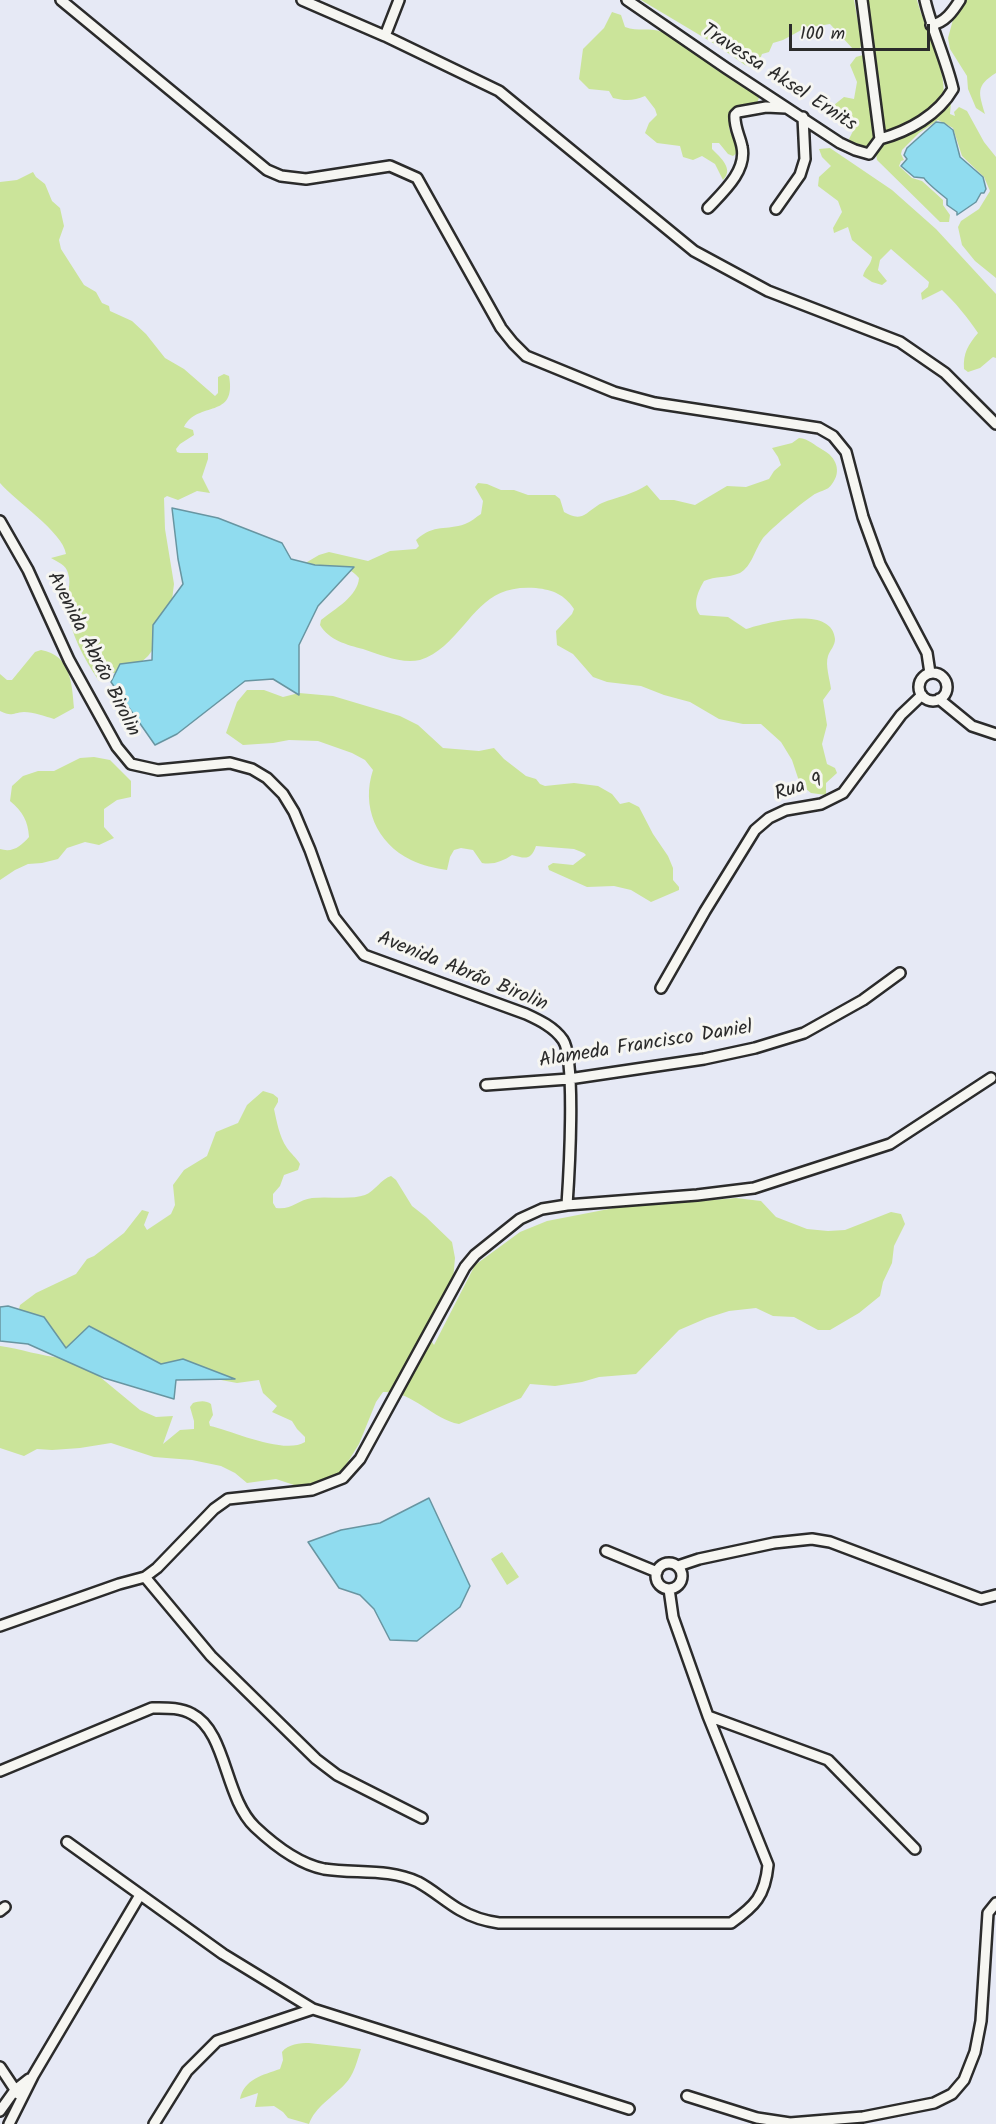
<!DOCTYPE html>
<meta charset="utf-8">
<style>
body{margin:0}
#map{position:relative;width:996px;height:2124px;overflow:hidden;background:#e6e9f5;font-family:Kalam,sans-serif}
canvas{display:block}
.scale{position:absolute;left:789px;top:24px;width:141px;height:27px;box-sizing:border-box;border:3px solid #2b2b2b;border-top:0;padding-left:8px;font-size:18px;line-height:21px;white-space:nowrap;color:#2b2b2b;-webkit-text-stroke:4px #f6f6f2;paint-order:stroke}
</style>
<div id="map">
<canvas width="996" height="2124"></canvas>
<div class="scale">100 m</div>
</div>
<script>
const context = document.querySelector('canvas').getContext('2d');
context.lineJoin = 'round';
function paint(path, color) { context.fillStyle = color; context.fill(path, 'evenodd'); }
function strokePath(path, color, width, dash) { context.strokeStyle = color; context.lineWidth = width; context.lineCap = dash ? 'butt' : 'round'; context.setLineDash(dash || []); context.stroke(path); }
function write(font, color, halo, rows, align = 'center') {
  context.font = font + ' Kalam,sans-serif'; context.lineWidth = 6; context.setLineDash([]); context.textBaseline = 'middle'; context.strokeStyle = halo; context.fillStyle = color; for (const [text, x, y, turn = 0] of rows) {
    context.save(); context.translate(x, y); context.rotate((+turn || 0) * Math.PI / 180); context.textAlign = isNaN(turn) ? turn : align; if (halo) context.strokeText(text, 0, 0); context.fillText(text, 0, 0); context.restore();
  }
}
paint(new Path2D(`
 M641,0H854L862,44L859,50L853,49L830,24L805,28L783,40L773,43L769,52L762,54L756,69L745,65L718,46Z
 M866,0H917C922,21 951,81 942,97C930,116 905,126 885,134Z
 M967,0H996V73C975,86 979,93 985,114L976,108L968,89L967,76L950,49L948,38L954,16Z
 M612,12L621,15L625,27C638,32 649,27 662,32C680,38 703,61 720,72C734,81 747,87 759,98L757,103L739,107L731,113L729,128L738,152L733,156L728,154L719,143H712V149C721,158 734,169 723,180L715,164L702,156L693,160L683,157L680,146L657,143L645,133L649,123L657,115L655,109L645,96C634,101 625,101 613,98L609,91L589,89L579,79L583,49L604,28Z
 M863,55L870,96V110L877,128L872,141L866,147L859,148L853,146L849,139L854,129C849,118 840,115 834,105L844,97L854,99L857,82L850,65L856,57Z
 M951,103L950,114L955,116L954,112L959,107L967,111L984,142L996,157V278L975,261L962,245L958,227L961,221L979,209L990,191L984,177L962,156L953,128L938,120L919,133L902,150L901,154L904,160L901,161L899,166L912,178L922,181L943,200V205L950,215L949,222H940L877,160L876,154L880,145Z
 M830,148L892,190L936,229L996,294V358L993,357L980,368L968,372L964,369C963,353 968,345 978,333C967,317 956,303 942,290L922,300L921,293L928,287L929,282L891,249L880,260L878,270L887,281L882,285L872,282L863,276C865,268 871,265 872,257L852,240L848,227L834,233L833,228L842,212L838,201L818,186L819,177L831,166L822,157L819,149Z
 M33,172L36,177L45,184L52,201L60,208L64,226L59,240L61,249L84,285L96,292L102,303L109,306L110,311L132,321L146,334L165,358L184,369L215,396L218,393V377L224,374L229,376C237,420 198,400 184,427L193,430L194,435L180,444L176,449L177,452L180,453H208V459L202,477L210,493L197,491L178,500L167,496L164,498L165,529L174,584L172,600L154,648L148,656L136,667L119,673H114L103,667L102,680L99,681C84,659 70,633 67,606C66,595 72,585 68,573C66,565 58,562 51,558L66,554C63,532 15,501 0,483V182L17,180Z
 M799,438C809,439 814,445 823,450C836,457 842,471 832,484C828,491 818,491 812,496C800,504 772,528 763,538C755,549 752,566 740,573C728,578 715,576 704,581C698,591 692,605 700,615L728,617L746,629C765,623 832,604 835,639C835,646 830,650 828,656C825,665 830,680 831,689L823,700L827,725L822,744L827,764L835,768L837,773L826,783V795L811,793L800,784L792,760L781,742L761,724H743L719,719L690,702L664,695L641,686L607,682L593,677L573,654L557,645L556,631L572,614L574,609C564,594 553,590 536,588C485,584 476,617 444,646C437,652 429,657 420,660C401,664 381,655 363,649C347,645 329,640 320,625L321,620C335,609 358,596 359,578C344,561 328,566 308,570L302,565L319,555L329,552L368,561L390,551L416,549L419,546L416,540C435,523 446,531 465,524C471,522 476,517 481,514L483,501L475,487L478,483L487,484L501,490H514L528,495H555L560,499L564,512C570,515 575,518 582,516C589,513 595,506 602,503C617,497 634,494 647,485L660,500H674L695,505L727,486L746,487L769,479L774,471L781,465L778,457L772,448L792,443Z
 M41,650C71,655 72,684 74,708L54,719C44,716 34,712 24,712C12,713 12,717 0,711V674L7,680H12L35,652Z
 M247,690H264L283,697L299,693L333,696L400,716L418,725L443,748L479,751L494,748L504,759L526,776L536,779L540,784L545,786L574,783L598,786L612,794L620,804L629,802L639,807L653,834L668,856L673,868V880L679,887V890L651,902L631,890L614,886L587,887L549,870L548,866L553,863L573,865L586,855L584,853L574,849L536,846C531,860 526,859 512,855C503,861 494,865 482,863L473,850L461,848L454,850L450,857L447,870C435,868 423,866 411,860C376,843 361,806 373,770L365,760L352,753L318,741L289,740L273,743L243,745L226,733L237,702Z
 M94,757L110,760L131,781V797L117,800L104,809V827L114,838L99,845L85,842L67,848L58,859L42,863L28,864L15,870L0,880V849C13,853 21,846 29,837C28,821 23,812 10,801L12,786L23,776L38,771H54L80,758Z
 M263,1091L273,1094L278,1098V1102L274,1109C277,1122 279,1136 287,1148C291,1154 296,1157 300,1164L298,1170L284,1175L280,1186L273,1194V1203L276,1208C292,1210 298,1200 312,1198C328,1196 351,1200 365,1195C375,1191 381,1179 391,1176L396,1180L412,1206L426,1217L452,1242L455,1258L453,1280L434,1333L432,1342L434,1345L475,1265L520,1232L547,1221L650,1201L689,1202L736,1198L761,1201L776,1217L807,1229L828,1231L845,1230L891,1212L901,1214L905,1224L894,1246L892,1263L883,1282L880,1296L859,1313L830,1330H818L794,1317L773,1316L756,1308L729,1311L707,1318L679,1330L636,1374L599,1377L582,1382L555,1386L530,1384L521,1398L459,1424C432,1419 412,1390 383,1392L376,1402L359,1444L341,1473L333,1479L300,1487L276,1479L247,1483L235,1473L221,1466L192,1460L154,1457L111,1443L80,1448L52,1450L37,1449L24,1456L0,1448V1346C21,1349 41,1356 62,1358L20,1314L19,1309L20,1305L36,1293L76,1274L87,1259L94,1256L124,1233L142,1210L149,1212L144,1225L147,1230L171,1214L175,1205L173,1185L184,1170L207,1156L216,1132L238,1123L247,1105ZM94,1372L205,1377L237,1383L259,1380L263,1393L277,1406L272,1412L292,1421L297,1429L305,1437V1442C284,1455 233,1431 210,1426L209,1422L213,1415L211,1404C206,1400 199,1401 193,1403L190,1407L194,1421V1429L180,1430L163,1444L173,1416L156,1417L140,1410Z
 M502,1552L519,1577L507,1585L491,1559Z
 M309,2043L361,2049C357,2061 354,2075 345,2084C333,2097 315,2107 309,2124L288,2118L283,2112L274,2106L255,2107L258,2093L240,2099C244,2079 263,2075 280,2069L283,2060L282,2052C288,2044 300,2043 309,2043Z`), '#cbe49a');
const water = new Path2D(`
 M936,122L944,123L953,130L960,157L983,177L986,189L984,193H981L976,202L957,215V212L947,205V199C942,195 926,182 924,178L914,177L901,166L907,159L904,155L907,148Z
 M172,508L218,518L282,543L291,559L315,565L354,567L318,606L299,645V695L273,679L245,681L177,734L155,745L111,682L120,664L152,660L153,625L183,584L178,559Z
 M8,1306L44,1317L66,1348L89,1326L161,1364L183,1359L235,1379L176,1380L174,1399L104,1378L28,1344L0,1341V1307Z
 M429,1498L470,1586L460,1607L417,1641L390,1640L374,1609L360,1595L339,1588L308,1542L341,1530L380,1523Z`);
paint(water, '#90dcef');
strokePath(water, '#6895a1', 1.5);
const minor = new Path2D(`
 M61,0L267,170L281,176L306,179L390,166L417,178L501,328L513,343L526,356L614,392L655,403L819,428L833,436L846,452L863,517L880,564L927,653L930,673
 M302,0L385,36L499,91L694,251L768,291L900,342L945,373L996,424
 M627,0L726,68L840,143L855,150L869,154L880,139L862,0
 M931,25C945,23 953,11 960,0
 M385,36L399,0
 M880,139C909,131 938,115 953,89C946,59 932,30 925,0
 M708,208C723,192 747,171 742,147C740,136 734,127 735,115L738,112L766,107L786,108
 M776,209L800,175L805,159L803,117
 M0,521L28,570L69,660L117,747L131,764L158,770L230,763L252,769L267,778L283,794L294,812L310,850L334,917L364,955L526,1014C539,1020 554,1027 563,1040C576,1059 569,1176 567,1205
 M919 687a14 14 0 1 1 28 0a14 14 0 1 1-28 0Z
 M939,699L972,726L996,734
 M661,988L705,911L755,830L769,818L786,810L821,804L843,793L901,715L922,695
 M486,1085L569,1079L704,1059L755,1048L804,1033L863,1000L900,973
 M606,1551L657,1572
 M656 1576a13 13 0 1 1 26 0a13 13 0 1 1-26 0Z
 M678,1566L699,1559L774,1543L812,1539L830,1542L981,1599L996,1595
 M145,1577L211,1656L316,1759L337,1775L422,1818
 M0,1626L119,1584L145,1577L157,1568L214,1509L228,1499L312,1490L343,1478L360,1459L465,1267L475,1255L520,1219L542,1209L567,1205L697,1195L754,1188L890,1144L991,1078
 M708,1716L828,1760L915,1849
 M0,1771L152,1708C165,1708 180,1707 192,1714C227,1732 224,1797 255,1827C273,1844 299,1864 324,1869C356,1874 388,1868 418,1882C433,1890 446,1902 460,1910C472,1917 485,1921 499,1923H731C755,1906 765,1896 768,1865L708,1716L673,1617L669,1589
 M67,1842L223,1954L313,2009L629,2109
 M0,1911L5,1907
 M0,2067L18,2094
 M687,2096L757,2118L790,2123L863,2117L934,2103L952,2094L964,2080L975,2052L981,2021L988,1913L996,1903
 M0,2111L15,2090L29,2079
 M9,2124L33,2076L140,1895
 M154,2124L187,2071L217,2041L313,2009`);
strokePath(minor, '#2b2b2b', 14);
strokePath(minor, '#f6f6f2', 9);
write('20px', '#2b2b2b', '#f6f6f2', [
 ["Travessa Aksel Ernits",778,79,33],
 ["Avenida Abrão Birolin",92,655,63],
 ["Rua 9",799,789,-18],
 ["Avenida Abrão Birolin",462,973,22],
 ["Alameda Francisco Daniel",646,1046,-9]
]);
</script>
